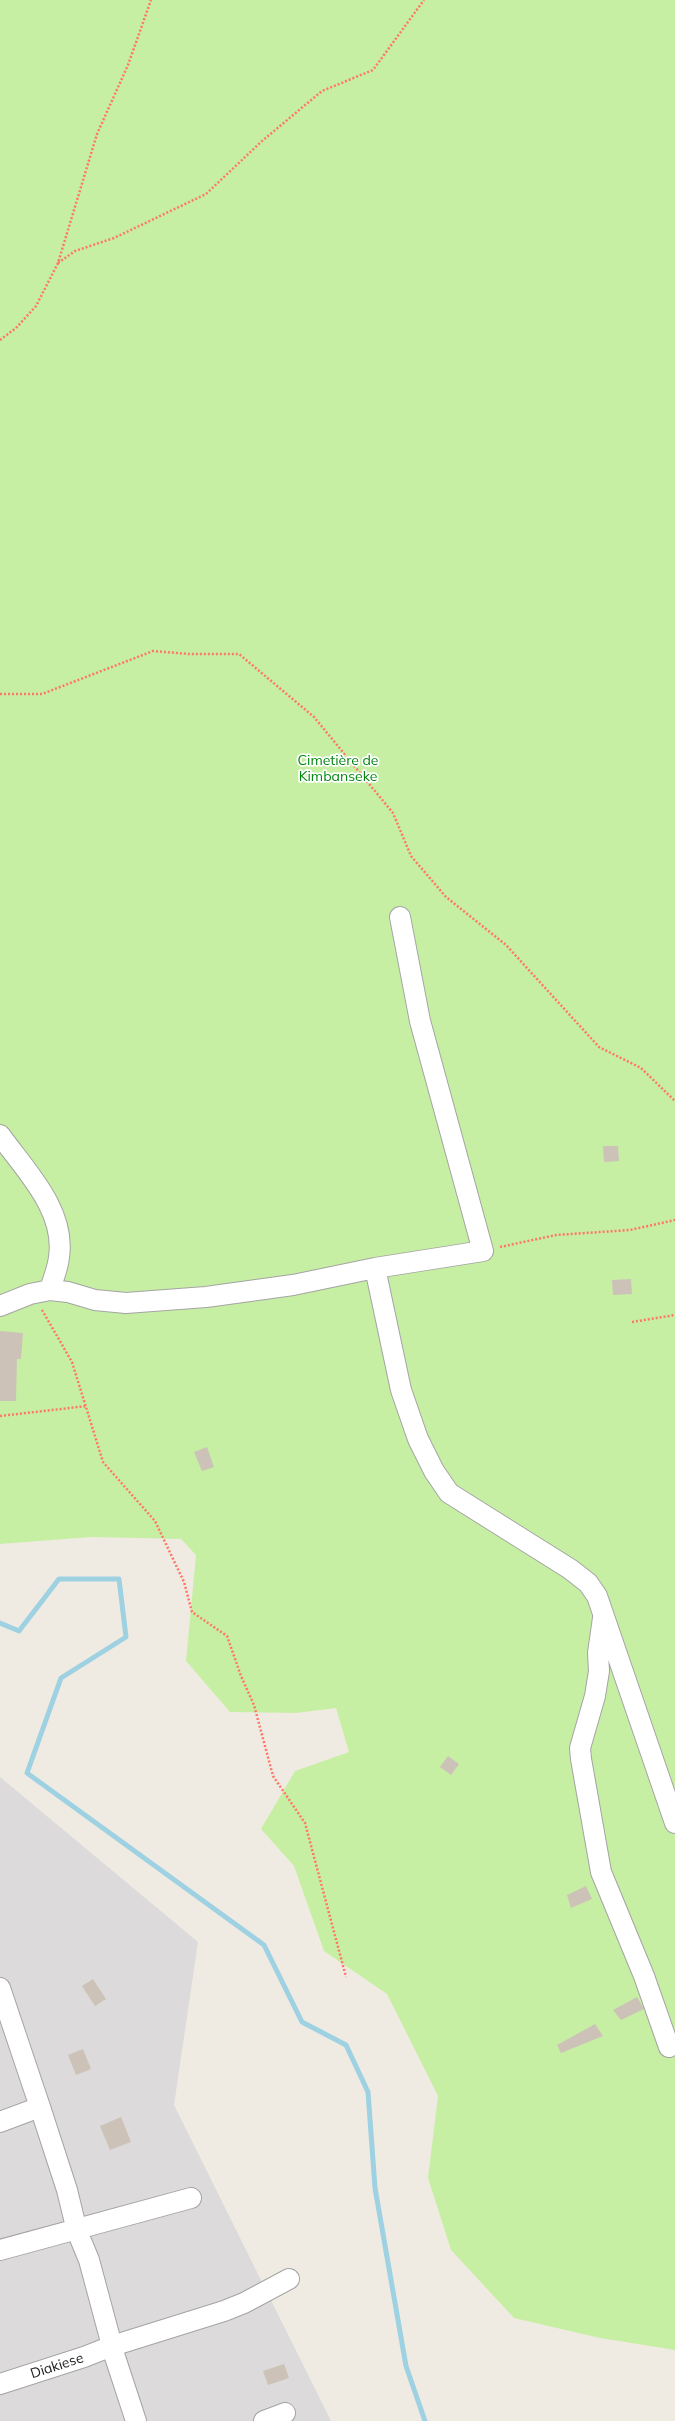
<!DOCTYPE html>
<meta charset="utf-8">
<style>
body{margin:0}
canvas{display:block;background:#f0ebe2}
</style>
<canvas width="675" height="2421"></canvas>
<script>
const context = document.querySelector('canvas').getContext('2d');
context.lineJoin = 'round';
function paint(path, color) { context.fillStyle = color; context.fill(path, 'evenodd'); }
function strokePath(path, color, width, dash) { context.strokeStyle = color; context.lineWidth = width; context.lineCap = dash ? 'butt' : 'round'; context.setLineDash(dash || []); context.stroke(path); }
function write(font, color, halo, rows, align = 'center') {
  context.font = font + ' Mulish,sans-serif'; context.lineWidth = 3.5; context.setLineDash([]); context.textBaseline = 'middle'; context.strokeStyle = halo; context.fillStyle = color; for (const [text, x, y, turn = 0] of rows) {
    context.save(); context.translate(x, y); context.rotate((+turn || 0) * Math.PI / 180); context.textAlign = isNaN(turn) ? turn : align; if (halo) context.strokeText(text, 0, 0); context.fillText(text, 0, 0); context.restore();
  }
}
paint(new Path2D(`
 M0,1777L198,1942L174,2105L331,2421H0Z`), '#dcdada');
paint(new Path2D(`
 M0,0H675V2350L600,2338L514,2318L451,2250L428,2178L438,2096L387,1994L324,1951L294,1866L261,1829L295,1771L349,1752L336,1708L296,1713L230,1712L186,1661L196,1555L181,1539L91,1537L0,1544Z`), '#c7efa3');
strokePath(new Path2D(`
 M0,1623L19,1631L59,1579H119L126,1637L61,1678L27,1773L264,1945L302,2022L346,2045L368,2092L375,2188L406,2366L425,2421`), '#9ed1e2', 5);
paint(new Path2D(`
 M603,1146H618L619,1161L604,1162Z
 M631,1279L632,1294L613,1295L612,1280Z
 M0,1331L23,1333L21,1359H17L16,1401H0Z
 M207,1447L214,1467L202,1471L194,1452Z
 M448,1756L459,1764L451,1775L440,1767Z
 M586,1886L592,1899L571,1908L567,1895Z
 M93,1979L106,1999L95,2006L82,1986Z
 M637,1997L644,2009L621,2020L613,2010Z
 M595,2024L603,2036L561,2053L557,2045Z
 M83,2049L91,2069L76,2075L68,2055Z
 M121,2117L131,2142L110,2150L100,2126Z
 M284,2364L289,2378L268,2385L263,2371Z`), '#ccc2b8');
const minor = new Path2D(`
 M0,1135C25,1170 66,1210 59,1257C58,1268 53,1279 50,1290
 M375,1268L401,1390L418,1439L434,1471L449,1493L570,1569L588,1583L597,1596L675,1823
 M0,1306L30,1294L50,1290L68,1292L95,1300L126,1303L206,1297L293,1285L375,1268L483,1251L420,1021L400,917
 M603,1618L598,1653L599,1671L595,1696L580,1748L581,1759L601,1872L644,1976L669,2047
 M0,1988L40,2107L67,2190L77,2231L89,2260L115,2357L136,2421
 M0,2122L40,2107
 M0,2250L191,2198
 M0,2384L84,2357L112,2346L224,2311L244,2303L289,2279
 M264,2421L285,2413`);
strokePath(minor, '#a4a4a4', 22);
strokePath(new Path2D(`
 M58,263L75,251L114,238L206,194L262,141L322,91L373,70L424,0
 M0,340L16,328L36,306L58,263L97,134L128,65L151,0
 M0,694H42L153,651L189,654H239L314,717L393,813L411,856L446,897L506,945L599,1047L641,1068L675,1101
 M500,1247L556,1235L630,1230L675,1220
 M42,1310L72,1362L103,1462L155,1521L184,1582L192,1612L227,1636L241,1676L254,1705L273,1776L305,1823L346,1977
 M632,1322L675,1315
 M0,1416L87,1406`), '#ff7764', 2.5, [2, 2]);
strokePath(minor, '#fff', 20);
write('14px', '#01860e', '#fff', [
 ["Cimetière de",338,761],
 ["Kimbanseke",338,777]
]);
write('14px', '#1d1d1d', '#fff', [
 ["Diakiese",57,2366,-18]
]);
</script>
